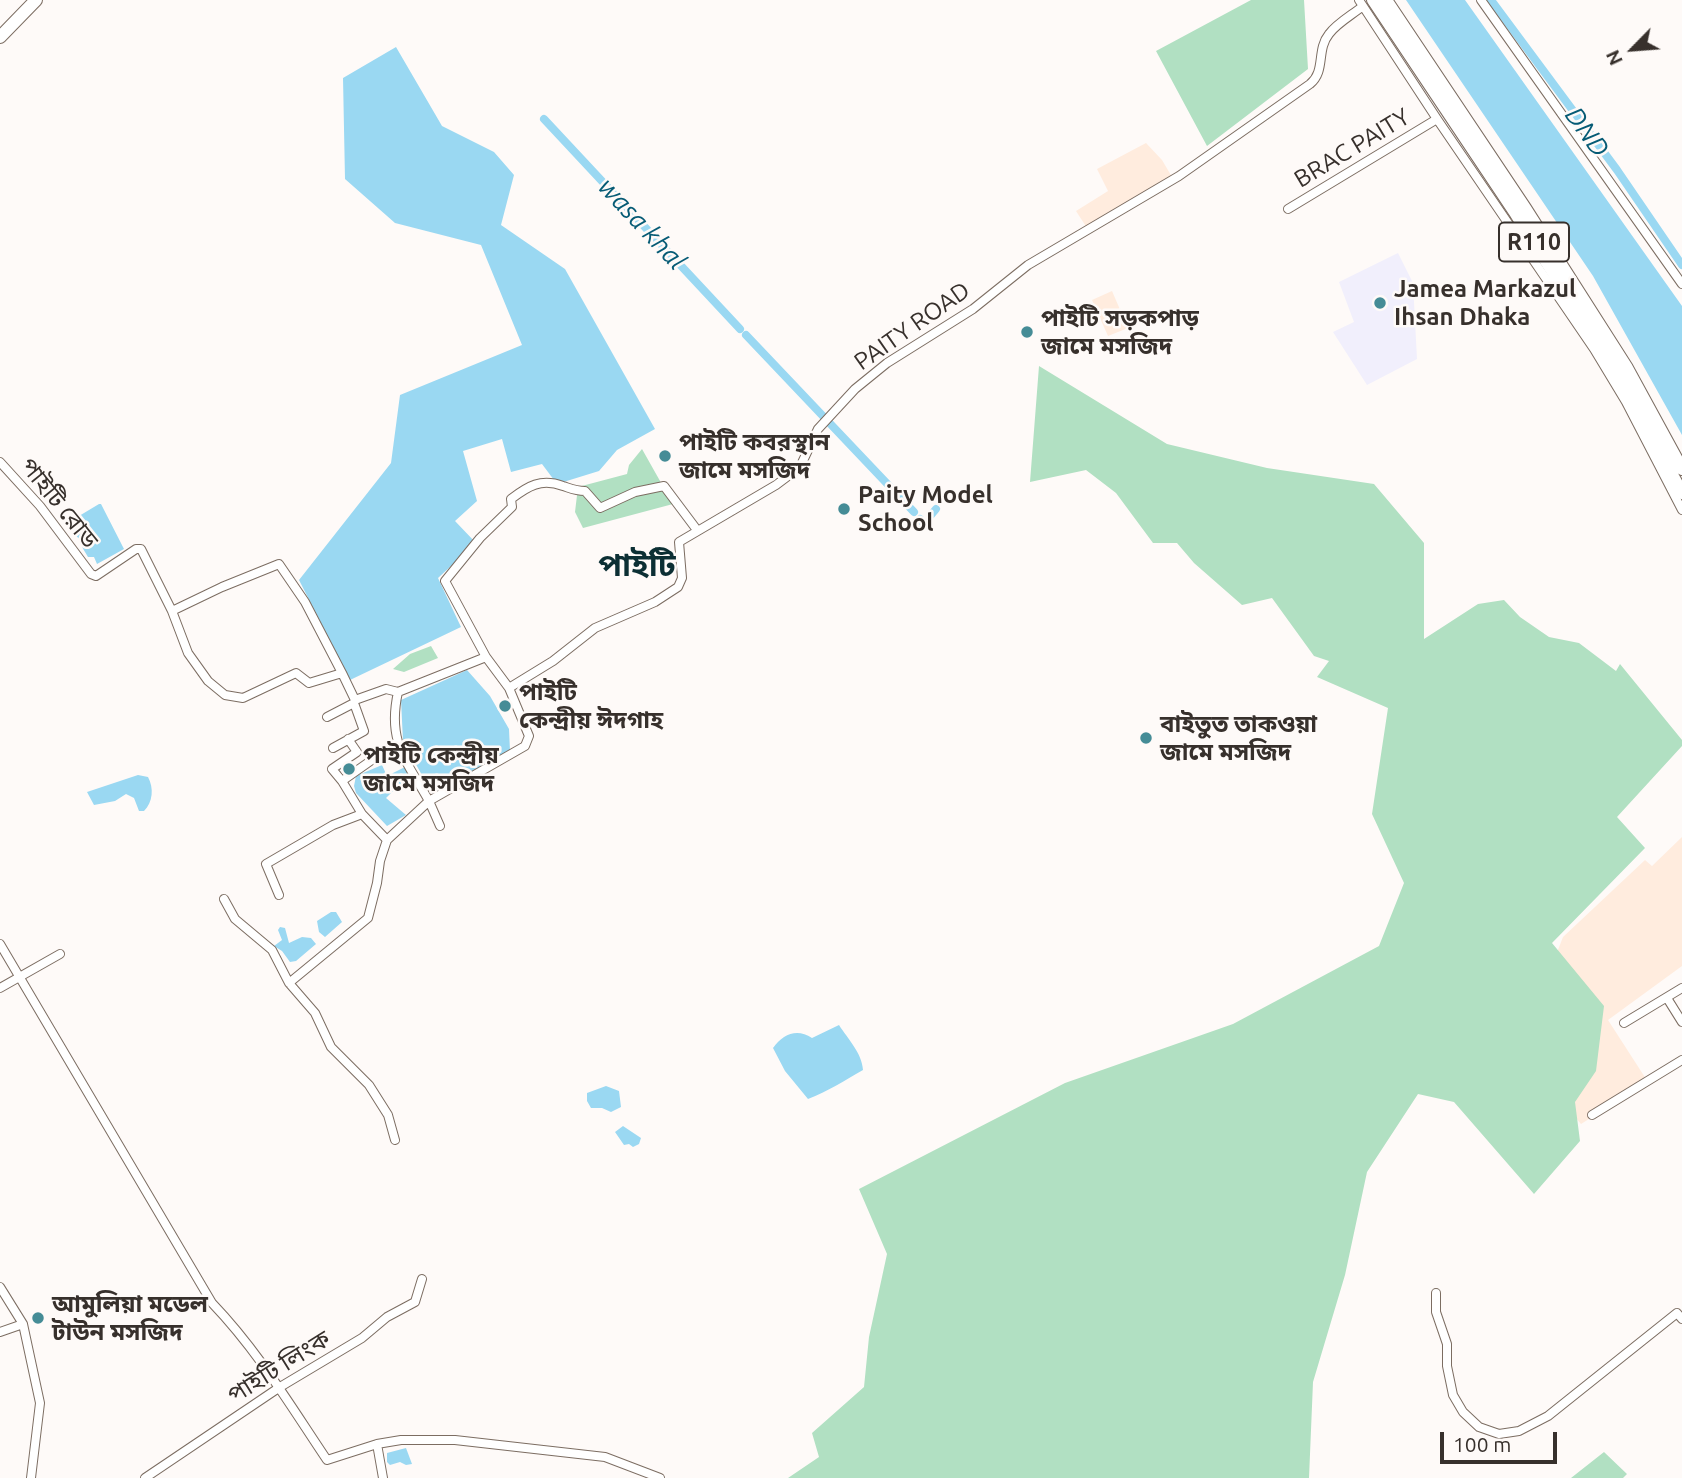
<!DOCTYPE html>
<meta charset="utf-8">
<style>
body{margin:0}
#map{position:relative;width:1682px;height:1478px;overflow:hidden;background:#fefaf8;font-family:Ubuntu,sans-serif}
canvas{display:block}
.north{position:absolute;left:1598px;top:14px;width:70px;height:70px;-webkit-text-stroke:5px #fefaf8;paint-order:stroke;rotate:245deg;font-size:19px;font-weight:700;line-height:28px;text-align:center;color:#37302c}
.north::after{content:'';display:block;margin:auto;width:24px;height:32px;background:#37302c;clip-path:polygon(50% 0,100% 100%,50% 72%,0 100%)}
.scale{position:absolute;left:1440px;top:1432px;width:117px;height:32px;box-sizing:border-box;border:4px solid #37302c;border-top:0;padding-left:9px;font-size:21px;line-height:24px;white-space:nowrap;color:#37302c;-webkit-text-stroke:5px #fefaf8;paint-order:stroke}
</style>
<div id="map">
<canvas width="1682" height="1478"></canvas>
<div class="north">N</div>
<div class="scale">100 m</div>
</div>
<script>
const context = document.querySelector('canvas').getContext('2d');
context.lineJoin = 'round';
function paint(path, color) { context.fillStyle = color; context.fill(path, 'evenodd'); }
function strokePath(path, color, width, dash) { context.strokeStyle = color; context.lineWidth = width; context.lineCap = dash ? 'butt' : 'round'; context.setLineDash(dash || []); context.stroke(path); }
function write(font, color, halo, rows, align = 'center') {
  context.font = font + ' Ubuntu,"Noto Sans Bengali",sans-serif'; context.lineWidth = 5; context.setLineDash([]); context.textBaseline = 'middle'; context.strokeStyle = halo; context.fillStyle = color; for (const [text, x, y, turn = 0] of rows) {
    context.save(); context.translate(x, y); context.rotate((+turn || 0) * Math.PI / 180); context.textAlign = isNaN(turn) ? turn : align; if (halo) context.strokeText(text, 0, 0); context.fillText(text, 0, 0); context.restore();
  }
}
paint(new Path2D(`
 M1146,143L1162,160L1172,177L1087,228L1076,211L1108,191L1097,169Z
 M1112,291L1128,328L1108,336L1092,300Z
 M1682,837V966L1608,1020L1648,1082L1581,1124L1554,1093L1525,1034L1563,937L1645,860L1652,866Z`), '#ffecde');
paint(new Path2D(`
 M1398,253L1413,283L1417,359L1367,385L1333,332L1354,322L1339,282Z`), '#f1effc');
paint(new Path2D(`
 M1251,0H1304L1308,69L1207,146L1156,51Z
 M1039,366L1167,444L1267,468L1374,484L1424,543V639L1478,604L1504,600L1520,617L1549,637L1579,643L1616,671L1620,664L1682,740V746L1617,817L1645,848L1552,943L1604,1006L1596,1071L1575,1102L1580,1141L1534,1194L1454,1102L1418,1094L1367,1172L1345,1275L1313,1382L1309,1478H788L819,1457L812,1433L864,1387L869,1337L887,1254L859,1189L1065,1083L1233,1024L1379,946L1404,883L1372,814L1388,708L1317,677L1329,661L1314,656L1272,598L1242,605L1194,563L1177,543H1153L1116,493L1086,470L1030,482Z
 M642,449L673,504L583,528L575,512L578,487L627,474L629,465Z
 M431,646L438,658L404,672L393,669L410,654Z
 M1604,1452L1627,1474L1623,1478H1571Z`), '#b1e0c2');
paint(new Path2D(`
 M1406,0H1465L1682,306V435L1593,276Z
 M396,47L442,126L494,152L514,175L501,225L565,269L655,429L617,450L599,471L557,484L542,464L511,472L502,439L463,451L477,501L455,521L476,543L438,578L461,627L350,680L299,580L391,463L400,395L522,345L481,245L395,223L345,179L343,78Z
 M99,504H101L124,549L97,564L94,557H88L82,547L83,542L75,535L69,522Z
 M467,670L490,696L509,729L510,751L433,795L403,741L401,700Z
 M382,765L387,776L409,765L415,776L399,785L386,798L406,815L387,826L356,793L354,786L356,776Z
 M138,775L148,777C154,788 153,802 144,811H139L134,798L126,794L115,801L94,805L87,792Z
 M331,912H336L342,922L325,937L319,932L317,921Z
 M280,927L285,928L289,943L302,937L311,938L316,944L296,961L290,962L282,951L274,946L282,940L278,930Z
 M839,1025C848,1039 862,1053 863,1070C844,1081 828,1091 808,1099L785,1071L773,1048C783,1034 797,1028 812,1038Z
 M606,1086L619,1091L621,1107L611,1112L602,1108H591L587,1101V1093Z
 M623,1126L641,1138L639,1144L633,1147L629,1144L624,1145L615,1132Z
 M406,1448L412,1464L406,1465L400,1462L390,1465L387,1462V1453Z`), '#9ad8f2');
strokePath(new Path2D(`
 M1491,0L1617,170L1682,265
 M544,119L740,329
 M746,335L914,512
 M931,515L936,509
 M920,519L924,524`), '#9ad8f2', 8);
const street = new Path2D(`
 M1359,0L1437,119L1594,349L1626,402L1682,510
 M1481,0L1682,284
 M1288,209L1437,119
 M0,462L40,506L91,574L96,576L136,549H141L172,611L222,587L279,564L305,602L342,673
 M172,611L188,653L208,681L225,695L243,698L296,673L309,683L342,673L355,700L354,703L364,731L333,748
 M486,657L509,688L529,736L525,746L429,801C406,760 387,742 398,692Z
 M486,657L445,581L480,538L512,507L511,499C528,486 541,478 563,486C572,489 576,491 585,491L600,508L635,492L664,486L697,530
 M509,688L553,661L595,628L655,602L678,587L682,578L679,542L776,485L800,467L818,429L855,389L887,363L973,309L1028,265L1179,176L1310,84C1326,71 1316,50 1329,34C1337,23 1352,15 1363,6
 M355,700L386,689L398,692
 M327,717L354,703
 M348,739L357,752L332,769L342,781L362,814L387,840L429,801L440,826
 M342,781L396,743
 M387,840L380,861L377,883L368,918L289,983L315,1013L331,1047L369,1085L388,1115L395,1140
 M279,895L266,864L333,825L362,814
 M224,899L235,919L272,950L289,983
 M0,944L212,1303C258,1351 290,1405 327,1460L377,1444L401,1440H455L605,1457L660,1478
 M0,988L60,954
 M1667,998L1682,1022
 M1624,1023L1682,988
 M1592,1115L1682,1060
 M0,1287L23,1324L40,1403L31,1478
 M1436,1293V1312L1447,1344V1366L1453,1395L1463,1412L1479,1427L1499,1434L1519,1431L1548,1416L1677,1313L1682,1319
 M0,1332L23,1324
 M377,1444L383,1478
 M145,1478L280,1387L362,1338L387,1317L415,1302L422,1279`);
const primary = new Path2D(`
 M1373,0L1516,214L1617,373L1682,493
 M1386,0L1525,208L1627,368L1682,469
 M0,37L36,0`);
strokePath(street, '#7c6d62', 10);
strokePath(primary, '#7c6d62', 14);
strokePath(street, '#fff', 8);
strokePath(primary, '#fff', 12);
for (const [x, y, r, color] of [
 [1380,303,7,"#458c96"],
 [1027,332,7,"#458c96"],
 [665,456,7,"#458c96"],
 [844,509,7,"#458c96"],
 [505,706,7,"#458c96"],
 [1146,738,7,"#458c96"],
 [349,769,7,"#458c96"],
 [38,1318,7,"#458c96"]
]) { const dot = new Path2D(); dot.arc(x, y, r, 0, 2 * Math.PI); context.fillStyle = color; context.fill(dot); strokePath(dot, '#fefaf8', 2.5); }
for (const [x, y, w] of [
 [1534,242,70]
]) { const box = new Path2D(); box.roundRect(x - w / 2, y - 19.5, w, 39, 5); context.fillStyle = '#fefaf8'; context.fill(box); strokePath(box, '#37302c', 2); }
write('bold 23px', '#37302c', null, [
 ["R110",1534,242]
]);
write('24px', '#37302c', '#fefaf8', [
 ["BRAC PAITY",1352,148,-31],
 ["PAITY ROAD",912,326,-35],
 ["পাইটি রোড",59,503,51],
 ["পাইটি লিংক",279,1367,-32]
]);
write('bold 24px', '#37302c', '#fefaf8', [
 ["Jamea Markazul",1394,289],
 ["Ihsan Dhaka",1394,317],
 ["পাইটি সড়কপাড়",1041,318],
 ["জামে মসজিদ",1041,346],
 ["পাইটি কবরস্থান",679,442],
 ["জামে মসজিদ",679,470],
 ["Paity Model",858,495],
 ["School",858,523],
 ["পাইটি",519,692],
 ["কেন্দ্রীয় ঈদগাহ",519,720],
 ["বাইতুত তাকওয়া",1160,724],
 ["জামে মসজিদ",1160,752],
 ["পাইটি কেন্দ্রীয়",363,755],
 ["জামে মসজিদ",363,783],
 ["আমুলিয়া মডেল",52,1304],
 ["টাউন মসজিদ",52,1332]
], 'left');
write('italic 26px', '#065b75', '#fefaf8', [
 ["DND",1587,132,54],
 ["wasa khal",642,224,47]
]);
write('bold 32px', '#0c2f34', '#fefaf8', [
 ["পাইটি",637,565]
]);
</script>
